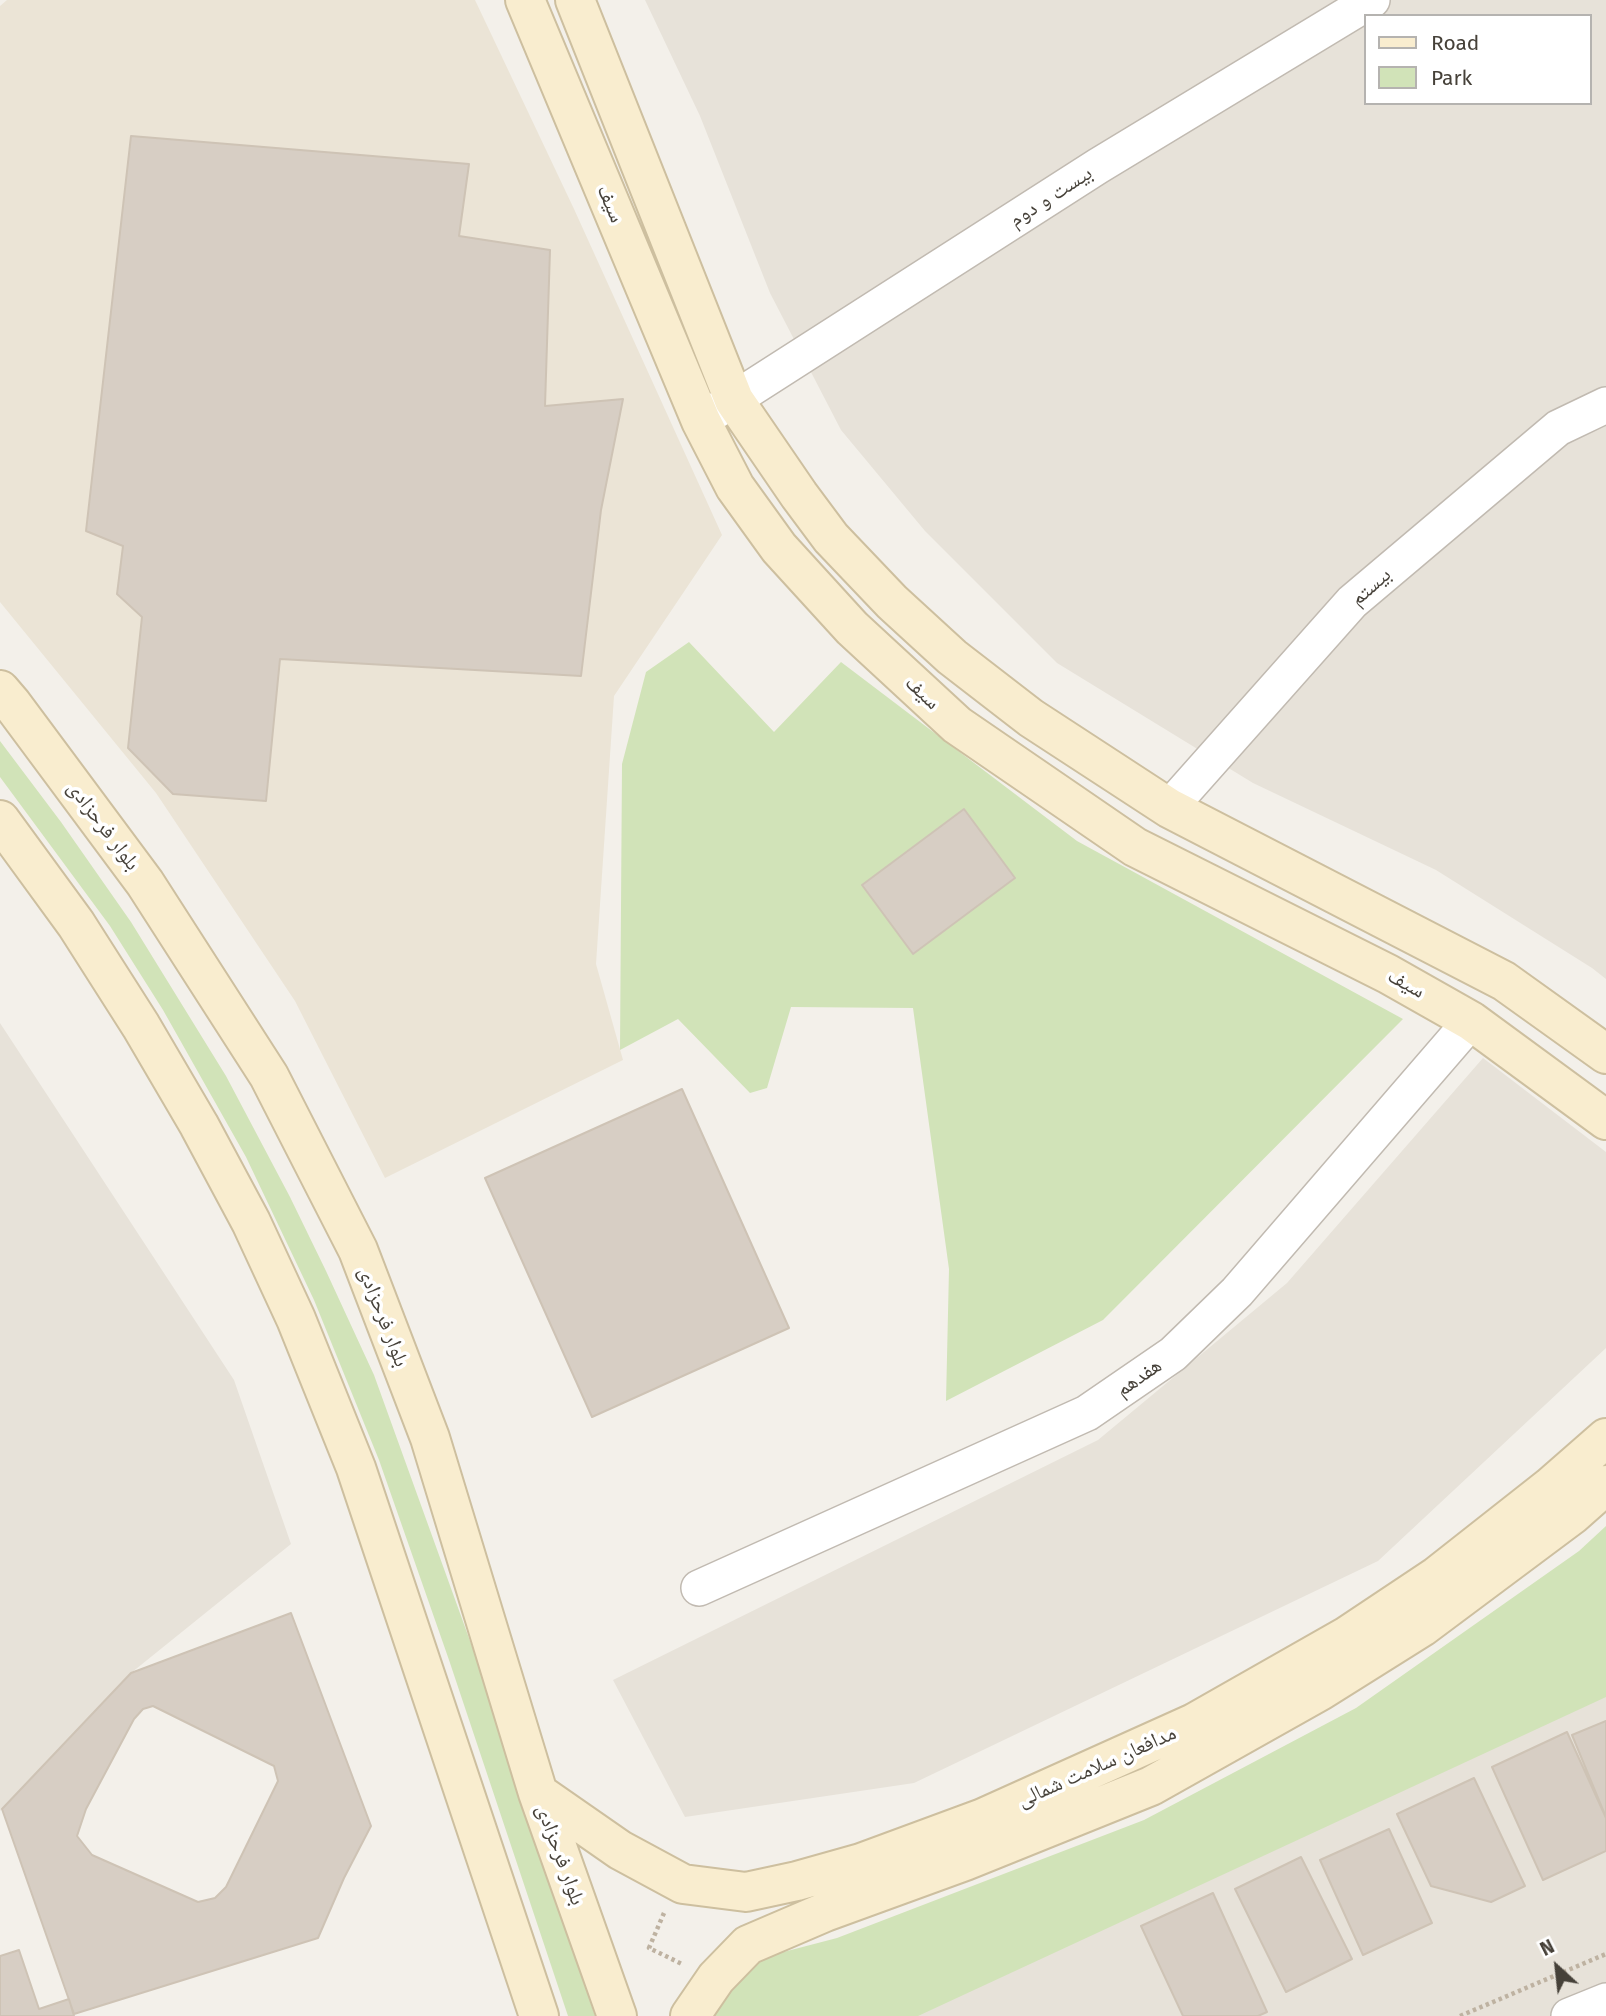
<!DOCTYPE html>
<meta charset="utf-8">
<style>
body{margin:0}
#map{position:relative;width:1606px;height:2016px;overflow:hidden;background:#f3f0ea;font-family:"Fira Sans",sans-serif}
canvas{display:block}
.legend{position:absolute;left:1364px;top:14px;width:228px;height:91px;box-sizing:border-box;background:#fff;border:2px solid #b5b3b0;margin:0;padding:9px 12px;list-style:none;font-size:21px;color:#464139}
.legend li{display:flex;align-items:center;gap:14px;height:35px}
.legend b{width:35px;border:2px solid #b5b3b0}
.north{position:absolute;left:1522px;top:1932px;width:70px;height:70px;-webkit-text-stroke:5px #fff;paint-order:stroke;rotate:333deg;font-size:19px;font-weight:700;line-height:28px;text-align:center;color:#464139}
.north::after{content:'';display:block;margin:auto;width:24px;height:32px;background:#464139;clip-path:polygon(50% 0,100% 100%,50% 72%,0 100%)}
</style>
<div id="map">
<canvas width="1606" height="2016"></canvas>
<ul class="legend">
<li><b style="height:9px;background:#f9edcf"></b>Road</li>
<li><b style="height:19px;background:#d1e3b8"></b>Park</li>
</ul>
<div class="north">N</div>
</div>
<script>
const context = document.querySelector('canvas').getContext('2d');
context.lineJoin = 'round';
function paint(path, color) { context.fillStyle = color; context.fill(path, 'evenodd'); }
function strokePath(path, color, width, dash) { context.strokeStyle = color; context.lineWidth = width; context.lineCap = dash ? 'butt' : 'round'; context.setLineDash(dash || []); context.stroke(path); }
function write(font, color, halo, rows, align = 'center') {
  context.font = font + ' "Fira Sans","Noto Naskh Arabic",sans-serif'; context.lineWidth = 7; context.setLineDash([]); context.textBaseline = 'middle'; context.strokeStyle = halo; context.fillStyle = color; for (const [text, x, y, turn = 0] of rows) {
    context.save(); context.translate(x, y); context.rotate((+turn || 0) * Math.PI / 180); context.textAlign = isNaN(turn) ? turn : align; if (halo) context.strokeText(text, 0, 0); context.fillText(text, 0, 0); context.restore();
  }
}
paint(new Path2D(`
 M645,0H1606V979L1592,968L1436,870L1253,783L1057,663L925,531L841,430L770,293L700,116ZM1366,16H1590V103H1366Z
 M0,1023L234,1380L291,1544L131,1673L0,1811Z
 M1483,1058L1606,1152V1348L1378,1561L914,1783L685,1817L613,1680L1098,1440L1287,1283Z
 M1606,1658V2016H877Z`), '#e7e2d9');
paint(new Path2D(`
 M7,0H475L574,209L722,535L614,696L596,964L623,1060L385,1178L295,1001L156,793L0,602V6Z`), '#ebe4d6');
paint(new Path2D(`
 M689,642L774,732L841,662L1077,841L1403,1019L1103,1320L946,1401L949,1269L913,1008L791,1007L767,1088L750,1093L678,1019L620,1050L622,764L646,672Z
 M0,741L61,822L131,922L226,1076L290,1197L326,1271L374,1375L474,1652L595,2016H568L449,1660L379,1460L314,1300L246,1157L163,1010L110,926L0,777Z
 M1606,1526V1697L918,2016H706L749,1961L837,1938L1144,1820L1356,1708L1579,1551Z`), '#d1e3b8');
const building = new Path2D(`
 M131,136L469,164L459,236L550,250L545,406L623,399L601,510L581,676L280,659L266,801L173,794L128,748L142,617L117,594L123,546L86,531Z
 M964,809L1015,878L913,954L862,885Z
 M682,1089L789,1328L592,1417L485,1178Z
 M291,1613L371,1826L344,1878L318,1938L74,2014L2,1809L131,1673Z
 M153,1706L274,1766L278,1781L226,1887L215,1898L198,1902L92,1855L77,1836L86,1809L134,1719L143,1709Z
 M1606,1721V1817L1572,1735Z
 M1567,1732L1606,1818V1851L1543,1880L1492,1767Z
 M1474,1778L1525,1886L1491,1902L1431,1886L1397,1814Z
 M1389,1829L1432,1923L1363,1955L1320,1860Z
 M1301,1857L1352,1959L1286,1992L1235,1889Z
 M1213,1893L1267,2012L1258,2016H1183L1141,1926Z
 M19,1950L39,2009L69,1999L74,2016H0V1956Z`);
paint(building, '#d7cec4');
strokePath(building, '#cec3b5', 2);
const street = new Path2D(`
 M711,414L1098,166L1372,0
 M1169,808L1352,602L1558,428L1606,405
 M699,1588L1087,1413L1173,1354L1237,1292L1471,1021
 M1569,2016L1606,2001`);
const secondary = new Path2D(`
 M525,0L701,421L735,487L779,548L852,628L957,725L1135,847L1388,974L1471,1021L1606,1120
 M575,0L734,400L799,495L831,538L892,602L952,657L1031,718L1169,808L1504,981L1606,1054
 M0,690L12,704L145,883L269,1076L358,1250L430,1438L538,1793L617,2016
 M0,820L76,924L141,1026L199,1125L251,1222L296,1319L356,1468L539,2016
 M538,1793L620,1850L683,1884L746,1892L797,1881L861,1863L983,1818L1194,1723L1347,1636L1437,1576L1550,1487L1606,1438
 M690,2016L716,1978L748,1945L825,1912L965,1861L1151,1786L1320,1691L1422,1627L1572,1515L1606,1485`);
strokePath(street, '#c1bab1', 38);
strokePath(secondary, '#cdbf9f', 42);
strokePath(new Path2D(`
 M664,1913L649,1948L682,1964
 M1460,2016L1606,1954`), '#beb2a1', 4.5, [3.5, 3.5]);
strokePath(street, '#fff', 35);
strokePath(secondary, '#f9edcf', 38);
write('21px', '#464139', '#fff', [
 ["بیست و دوم",1051,197,-33],
 ["سیف",610,204,67],
 ["بیستم",1371,587,-41],
 ["سیف",922,693,43],
 ["بلوار فرحزادی",103,826,53],
 ["سیف",1406,984,29],
 ["بلوار فرحزادی",383,1317,69],
 ["هفدهم",1139,1378,-35],
 ["مدافعان سلامت شمالی",1097,1767,-24],
 ["بلوار فرحزادی",560,1855,70]
]);
</script>
